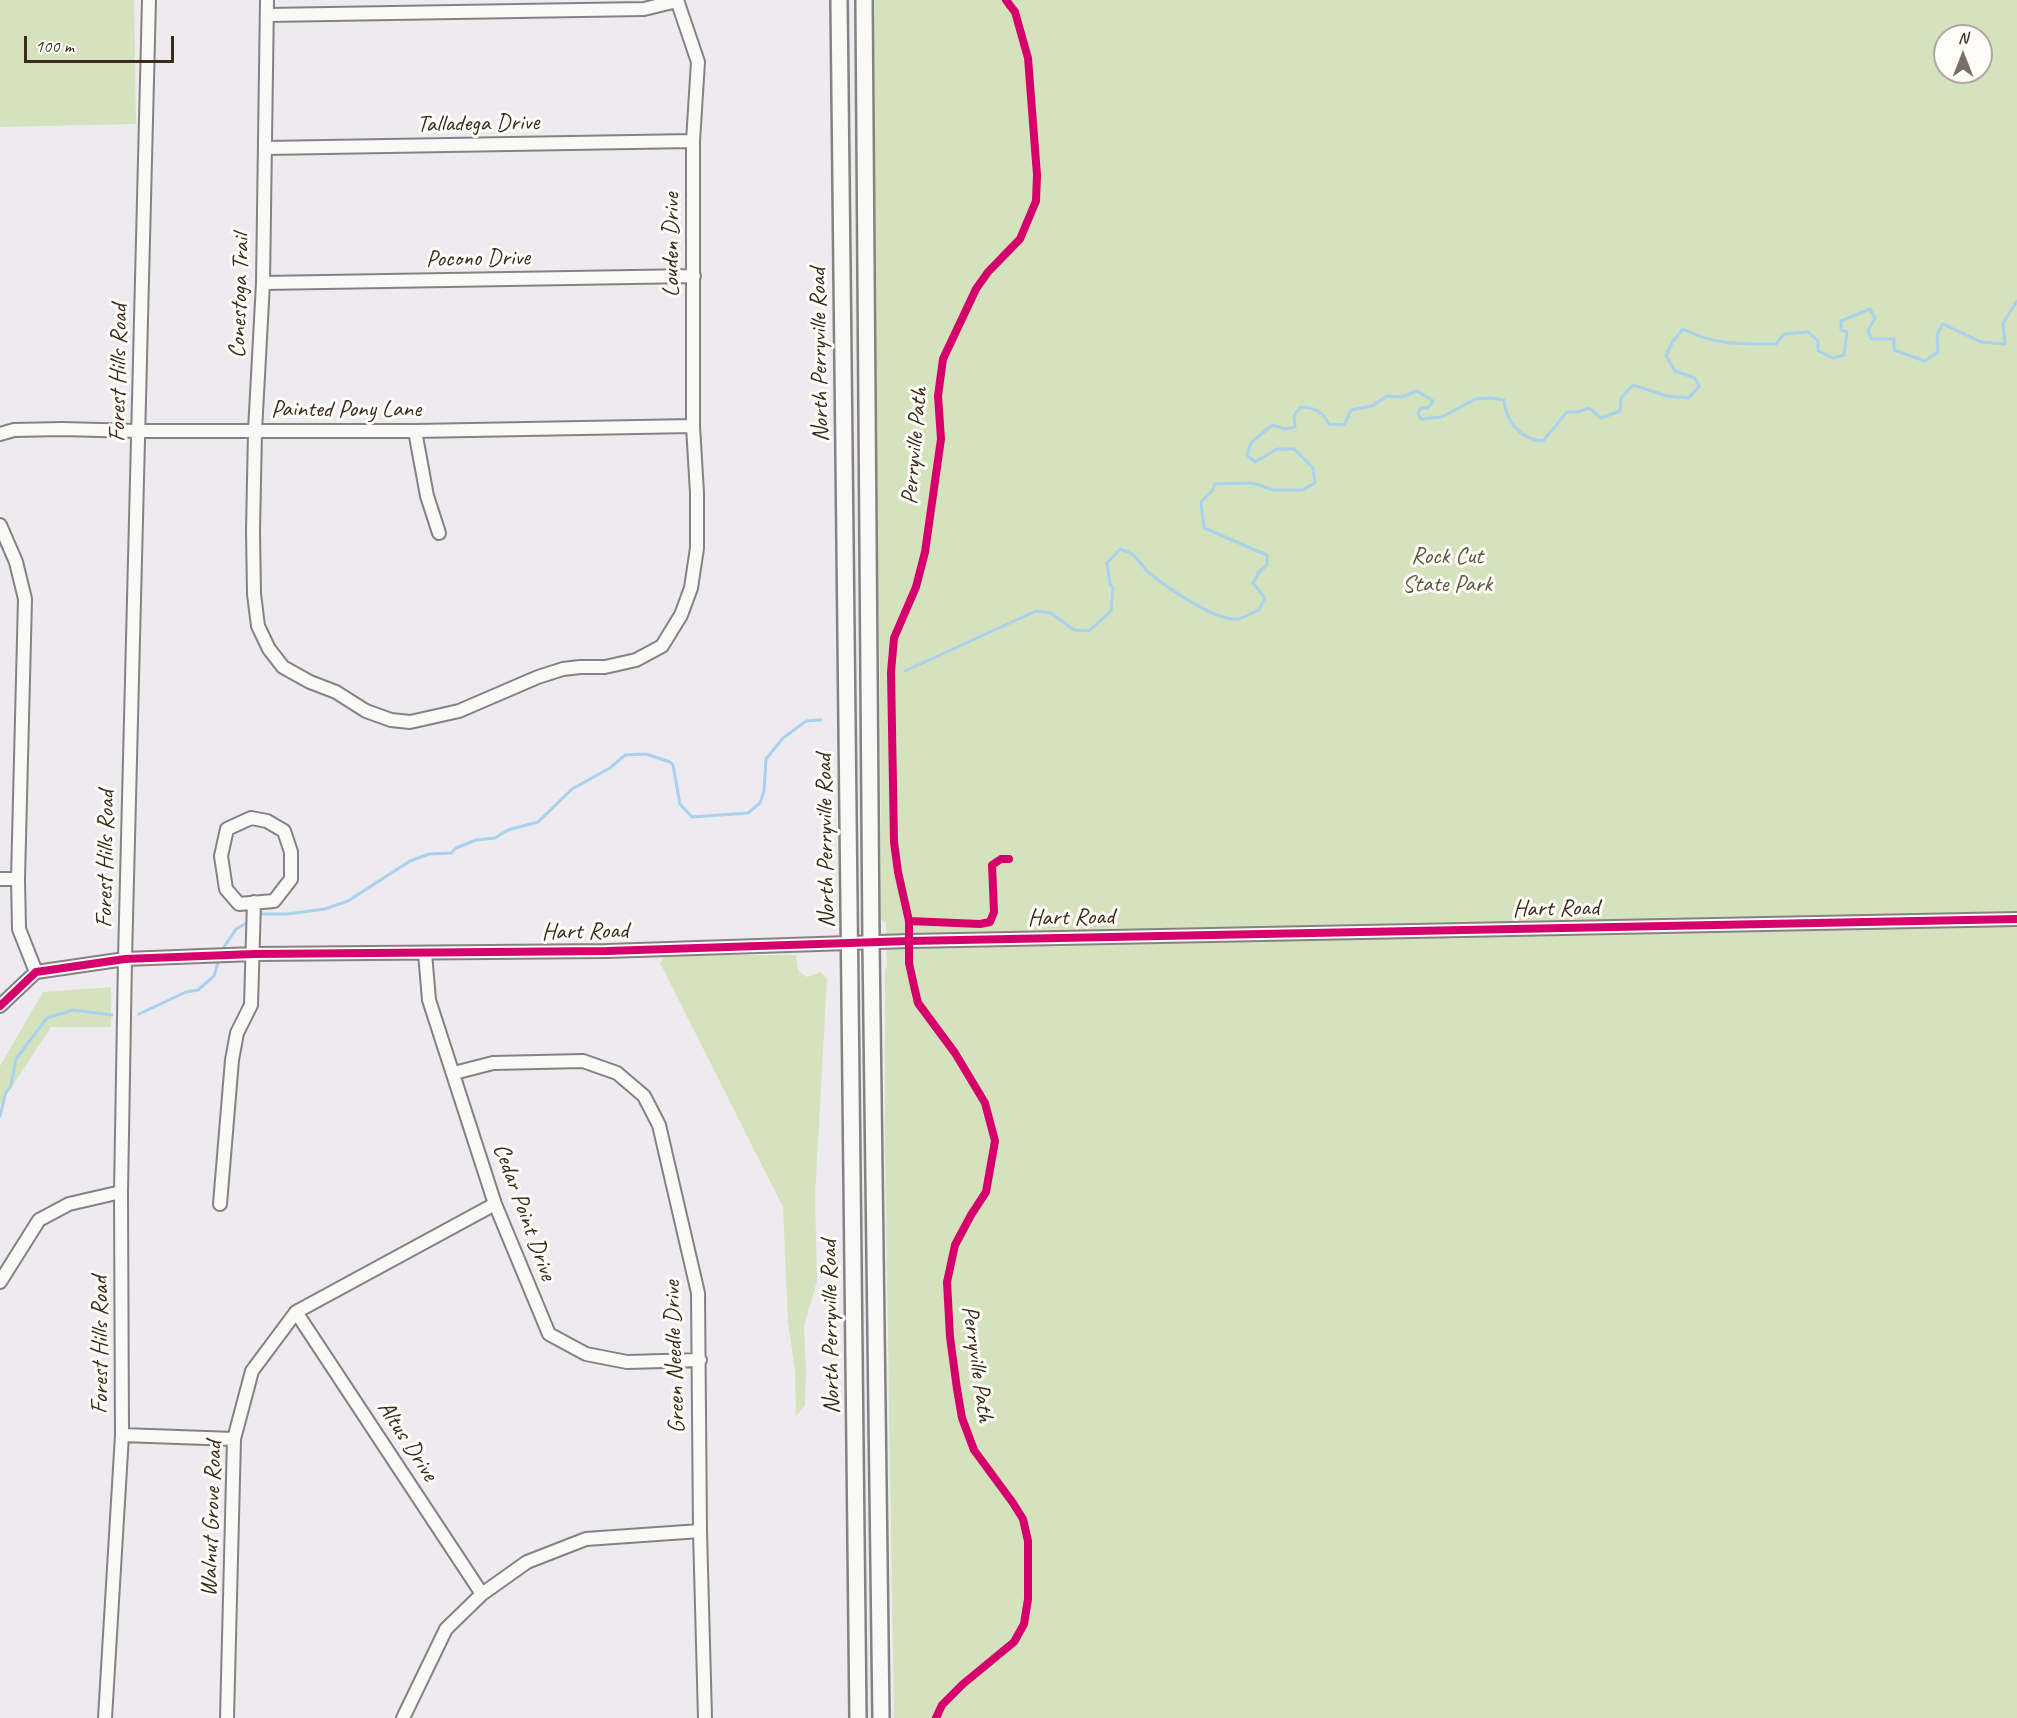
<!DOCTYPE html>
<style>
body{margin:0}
#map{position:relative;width:2017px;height:1718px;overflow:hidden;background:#edebf0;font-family:Caveat,sans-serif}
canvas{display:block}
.north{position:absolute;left:1933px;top:24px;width:60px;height:60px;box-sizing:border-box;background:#fdfcf7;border:2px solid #afa8a0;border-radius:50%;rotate:0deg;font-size:16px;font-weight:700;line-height:24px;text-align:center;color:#3b2a1e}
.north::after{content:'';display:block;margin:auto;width:21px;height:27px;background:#796e68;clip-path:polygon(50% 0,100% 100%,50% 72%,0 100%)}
.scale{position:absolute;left:24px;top:36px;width:150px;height:27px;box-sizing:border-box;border:3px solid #3b2a1e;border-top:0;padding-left:8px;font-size:18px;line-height:21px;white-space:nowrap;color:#3b2a1e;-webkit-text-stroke:4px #fdfcf7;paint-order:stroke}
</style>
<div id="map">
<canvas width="2017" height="1718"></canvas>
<div class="north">N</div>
<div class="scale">100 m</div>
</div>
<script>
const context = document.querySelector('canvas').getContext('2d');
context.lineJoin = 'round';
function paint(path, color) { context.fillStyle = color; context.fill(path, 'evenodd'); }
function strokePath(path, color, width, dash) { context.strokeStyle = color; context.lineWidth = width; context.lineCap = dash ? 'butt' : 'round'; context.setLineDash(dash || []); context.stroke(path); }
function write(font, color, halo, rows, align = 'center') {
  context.font = font + ' Caveat,sans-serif'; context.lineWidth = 6; context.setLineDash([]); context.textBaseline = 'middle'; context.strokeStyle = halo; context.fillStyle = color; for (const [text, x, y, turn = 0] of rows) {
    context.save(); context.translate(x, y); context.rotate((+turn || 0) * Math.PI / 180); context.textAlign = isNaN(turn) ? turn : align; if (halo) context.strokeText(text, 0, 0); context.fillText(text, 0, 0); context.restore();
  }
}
paint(new Path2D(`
 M0,0H134L136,124L0,127Z
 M872,0H2017V1718H894L885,1149V970L887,967L886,923L881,920L880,672L874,426ZM1945,36H1981V72H1945Z
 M665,955H796L798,970L807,977L821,972L827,979L815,1196L817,1281L804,1326L806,1369L805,1405L796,1416L795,1370L788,1322L783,1207L660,963Z
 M111,987V1027H51L0,1105V1066L43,992Z`), '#d4e3bd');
strokePath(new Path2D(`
 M905,671L1036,611L1051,613L1074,630L1089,631L1111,611L1113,588L1110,584L1107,563L1120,549C1139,555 1136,560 1148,572C1165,586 1216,622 1238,619C1245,618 1253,612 1259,610L1265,598L1253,583L1259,572L1267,565V555L1204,528L1201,502L1212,491L1215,484L1252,483L1274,490H1302L1315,483L1313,468L1294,449H1277L1255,462L1247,455L1251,443L1272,425L1285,429L1295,427L1294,415L1301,407C1316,408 1322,411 1329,424L1344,425L1351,410L1372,406L1387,396L1402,397L1417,391L1433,401L1428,408H1421L1418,414L1421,419L1442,417L1475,399L1491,398L1504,400C1506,422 1521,440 1543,441L1567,412H1578L1589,408L1601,418L1620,411L1621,398L1633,385L1667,396L1689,398L1699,386L1695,378L1675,371L1666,356L1673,341L1683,329C1714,345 1742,344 1776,344L1784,334L1808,332L1818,341V351L1833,358L1844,355L1847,332L1841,330V321L1870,309L1875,318L1868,331L1871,339H1894V350L1925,361L1938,352L1937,334L1943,324L1981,342L2005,344L2003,323L2017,301
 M257,917L262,914H287L325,909L348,901L410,861L429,854L451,853L456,848L476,840L495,838L508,830L538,822L572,789L610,768L625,755L646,754L670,762L673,765L680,804L692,817L748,813L760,803L764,791L766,759L783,738L806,721L821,720
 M222,950L236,929L250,921
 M139,1014L186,992L198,990L214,976L218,963
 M0,1116L6,1092L11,1086L16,1059L47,1018L73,1010L112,1015`), '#aad1ed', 3);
const minor = new Path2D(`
 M267,0L263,283L255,431L253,531L254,594L258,626L269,649L283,667L310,682L336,692L366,711L391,720L410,722L459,711L538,677L563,669L580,667H605L636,660L662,646L681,615L691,588L697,548V493L693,426V141L698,62L677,0
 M267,15L644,9L677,1
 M265,148L693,141
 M263,283L694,276
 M415,431L427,496L439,533
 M0,434L14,430L62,429L138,431H415L693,426
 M0,525L16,562L25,599L18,879L19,929L36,972
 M251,818L267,821L284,831L291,852V879L274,901L239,904L226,889L221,856L227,829Z
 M0,879H18
 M425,953L429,1000L495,1204L549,1334L586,1354L627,1362L700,1360
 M0,1006L36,972L125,959L254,954L607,951L909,941L2017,919
 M454,1073L493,1063L583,1061L617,1073L644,1096L659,1125L698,1293L700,1531L705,1718
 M220,1204L232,1060L237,1033L251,1005L254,902
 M0,1282L39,1220L69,1204L121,1192
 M296,1312L482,1594
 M122,1435L234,1439
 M105,1718L122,1435L121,1192L125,959L149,0
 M227,1718L234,1439L252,1371L296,1312L495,1204
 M403,1718L446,1629L482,1594L527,1562L586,1539L700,1531`);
const major = new Path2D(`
 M839,0L858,1718
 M864,0L871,942L881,1718`);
strokePath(minor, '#868281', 16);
strokePath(major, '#868281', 20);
strokePath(minor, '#f9f9f8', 12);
strokePath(major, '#f9f9f8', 15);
strokePath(new Path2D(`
 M909,921L980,924L990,922L994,912L992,865L1001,859H1009
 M0,1006L36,972L125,959L254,954L607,951L909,941L2017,919
 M936,1718L942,1705L963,1684L1014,1642L1024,1624L1028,1599V1541L1023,1519L1013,1503L974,1450L962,1418L957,1389L950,1337L947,1282L955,1245L971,1215L986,1192L995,1141L985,1103L955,1053L918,1003L914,986L909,963V921L898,872L894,842L891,672L894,638L916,587L925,552L941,439L938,396L943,359L976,289L988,272L1020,239L1036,201L1037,175L1028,58L1015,12L1006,0`), '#d6006c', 8);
write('24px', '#3b2a1e', '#fdfcf7', [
 ["Talladega Drive",478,124,-1],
 ["Louden Drive",672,245,-90],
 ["Pocono Drive",478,259,-1],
 ["Conestoga Trail",240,296,-88],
 ["North Perryville Road",820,355,-91],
 ["Forest Hills Road",119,373,-89],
 ["Painted Pony Lane",346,410],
 ["Perryville Path",915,446,-85],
 ["North Perryville Road",826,841,-91],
 ["Forest Hills Road",106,859,-89],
 ["Hart Road",1556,909,-1],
 ["Hart Road",1071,918,-1],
 ["Hart Road",585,932,-1],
 ["Cedar Point Drive",524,1212,70],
 ["North Perryville Road",831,1327,-91],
 ["Forest Hills Road",101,1345,-90],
 ["Green Needle Drive",675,1357,-92],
 ["Perryville Path",977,1364,82],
 ["Altus Drive",407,1441,57],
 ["Walnut Grove Road",212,1519,-88]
]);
write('24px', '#5c563c', '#fdfcf7', [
 ["Rock Cut",1447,557],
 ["State Park",1447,585]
]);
</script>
